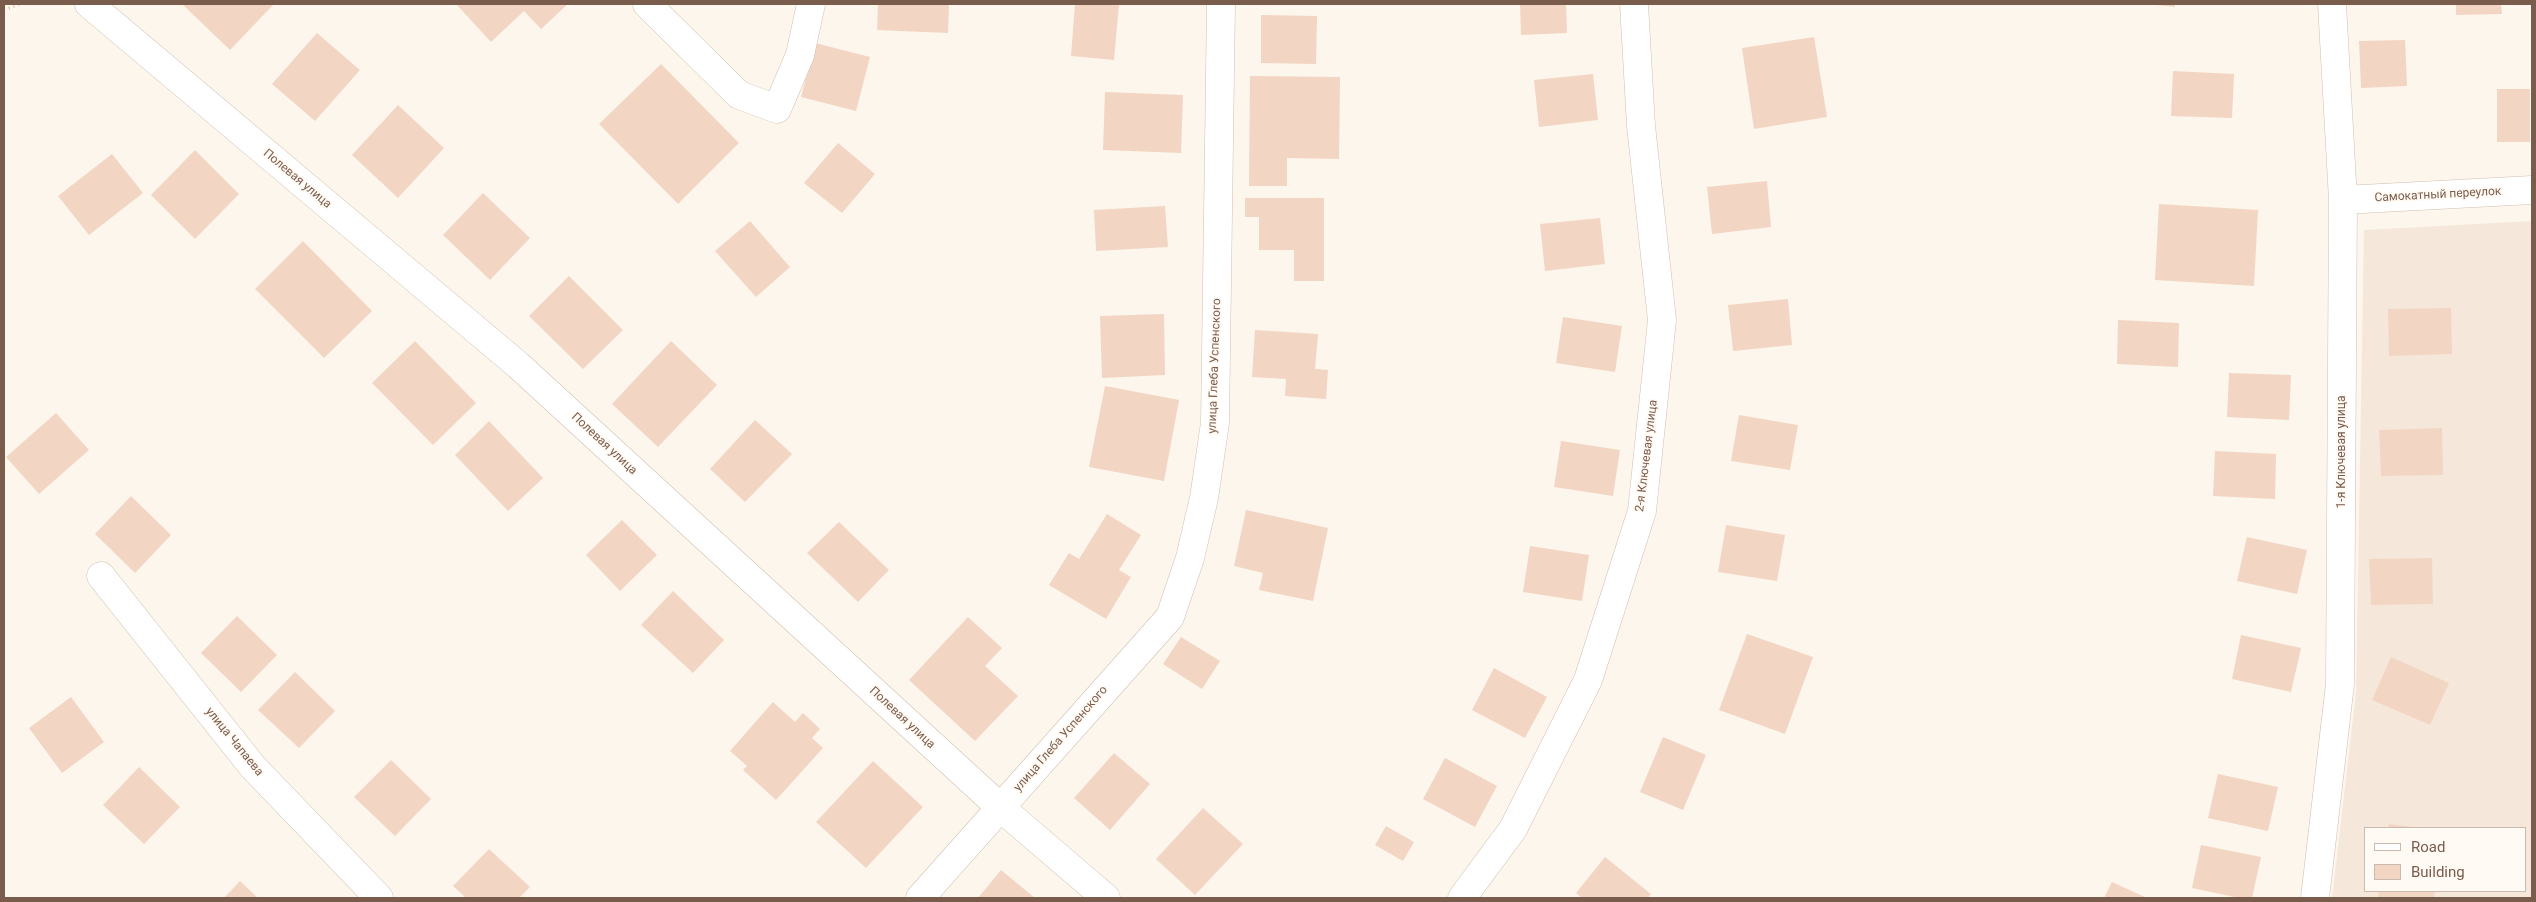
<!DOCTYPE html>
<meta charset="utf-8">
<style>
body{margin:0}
#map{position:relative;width:2536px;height:902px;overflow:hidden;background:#fdf6ec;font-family:Roboto,sans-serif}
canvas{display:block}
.frame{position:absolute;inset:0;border:5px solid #7a5c4d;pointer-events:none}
.legend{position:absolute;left:2364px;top:827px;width:162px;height:65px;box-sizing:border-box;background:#fffaf3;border:1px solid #cabbb1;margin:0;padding:6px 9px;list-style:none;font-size:15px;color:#7a5c4d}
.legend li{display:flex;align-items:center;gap:10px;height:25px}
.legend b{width:25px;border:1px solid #cabbb1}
</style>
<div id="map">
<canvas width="2536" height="902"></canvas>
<div class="frame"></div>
<ul class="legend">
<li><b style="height:6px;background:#fff"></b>Road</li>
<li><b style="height:14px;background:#f3d5c3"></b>Building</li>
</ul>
</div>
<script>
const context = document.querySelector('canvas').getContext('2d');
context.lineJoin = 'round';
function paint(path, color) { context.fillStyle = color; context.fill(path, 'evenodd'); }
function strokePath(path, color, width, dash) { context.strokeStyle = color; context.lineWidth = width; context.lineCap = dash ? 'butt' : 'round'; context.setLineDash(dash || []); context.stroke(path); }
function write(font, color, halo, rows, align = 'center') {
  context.font = font + ' Roboto,sans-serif'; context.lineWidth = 4; context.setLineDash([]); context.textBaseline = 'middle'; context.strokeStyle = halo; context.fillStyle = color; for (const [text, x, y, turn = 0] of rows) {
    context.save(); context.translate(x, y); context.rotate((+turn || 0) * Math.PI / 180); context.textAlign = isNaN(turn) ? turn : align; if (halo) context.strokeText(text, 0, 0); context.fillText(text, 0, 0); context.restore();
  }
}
paint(new Path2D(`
 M2532,221V898H2332L2356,693L2364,230ZM2365,828H2525V891H2365Z`), '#f5e8da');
paint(new Path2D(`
 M182,4H274L230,50Z
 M458,4H568L541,29L524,11L491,42L457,5Z
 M878,4H949L948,33L877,30Z
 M1075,4H1119L1114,60L1071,56Z
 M1520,4H1566L1567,33L1521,35Z
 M2146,4H2175V7Z
 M2456,4H2501L2502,14L2456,15Z
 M1261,15L1317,16L1316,64L1261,63Z
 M317,33L360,70L315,121L272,84Z
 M1814,37L1827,117L1754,129L1742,48Z
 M2405,40L2407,86L2361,88L2359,41Z
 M815,43L870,57L856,111L801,97Z
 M661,64L739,143L678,204L599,124Z
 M2173,71L2234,74L2232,118L2171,116Z
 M1593,74L1598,120L1539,127L1534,80Z
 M1250,76L1340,77L1339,159L1287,158V186H1249Z
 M2497,89H2530V142H2497Z
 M1105,92L1183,95L1181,153L1103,150Z
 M398,105L444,148L398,198L352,155Z
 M838,143L875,174L842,213L804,183Z
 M195,150L239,194L195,239L151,195Z
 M112,154L143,193L89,235L58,196Z
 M1767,181L1771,227L1712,234L1707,187Z
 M483,193L530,238L490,280L443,235Z
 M1245,198H1324V281H1294V250H1259V217H1245Z
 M2159,204L2258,210L2254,286L2155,280Z
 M1165,206L1168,247L1096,251L1094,210Z
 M1600,218L1605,264L1545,271L1540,224Z
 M750,221L790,267L756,297L715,251Z
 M303,241L372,311L324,358L255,289Z
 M569,276L623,330L583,369L529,316Z
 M1788,299L1792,345L1733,351L1728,305Z
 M2451,308L2452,354L2389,356L2388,309Z
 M1164,314L1165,375L1102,378L1100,316Z
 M1563,317L1622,326L1615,372L1556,363Z
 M2118,320L2179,323L2178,367L2117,364Z
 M1255,330L1318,334L1315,369L1328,370L1326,399L1285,396L1286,379L1252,377Z
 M415,341L476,403L433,445L372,383Z
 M671,341L717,385L658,447L612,404Z
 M2229,373L2291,375L2289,420L2227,417Z
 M1105,386L1179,400L1164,481L1089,467Z
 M56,413L89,450L39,494L6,457Z
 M1739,415L1798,425L1790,470L1731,461Z
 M755,420L792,454L745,502L710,469Z
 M489,421L543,478L508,511L455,455Z
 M2442,428L2443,475L2381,476L2379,430Z
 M1561,441L1620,450L1613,496L1554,487Z
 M2215,451L2276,454L2275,499L2213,496Z
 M131,496L171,535L135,573L95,534Z
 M1246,510L1328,528L1313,601L1259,590L1263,573L1234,566Z
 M1107,514L1141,535L1119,570L1131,577L1106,619L1049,585L1069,553L1079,559Z
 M622,520L657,555L620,591L586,555Z
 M839,522L889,570L858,602L807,553Z
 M1726,525L1785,535L1777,581L1718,572Z
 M2247,537L2307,550L2297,594L2237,581Z
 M1530,546L1589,555L1582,601L1523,592Z
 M2432,558L2433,604L2371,605L2369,559Z
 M673,591L724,640L693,673L641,625Z
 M237,616L277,655L241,692L201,653Z
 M968,617L1002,648L985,666L1018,696L975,741L909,680Z
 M1747,634L1813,657L1785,734L1719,710Z
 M2241,635L2301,648L2291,692L2232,679Z
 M1181,637L1220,661L1202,689L1163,664Z
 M2391,657L2449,683L2430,725L2372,700Z
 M1494,668L1547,697L1525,738L1472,710Z
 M295,672L335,711L299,748L258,710Z
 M71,697L104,742L62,773L29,728Z
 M773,702L795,722L803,713L820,729L812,738L823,748L776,800L743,770L747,766L730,751Z
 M1663,737L1706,755L1683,810L1640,792Z
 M1114,753L1150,784L1110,830L1074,798Z
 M1445,758L1497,786L1475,827L1423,799Z
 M391,760L431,799L395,836L354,797Z
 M873,761L923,807L866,868L816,822Z
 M139,767L180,807L144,844L103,805Z
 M2218,774L2278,787L2268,831L2208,818Z
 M1203,808L1243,844L1195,895L1156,859Z
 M2389,824L2413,827V828H2388Z
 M1386,826L1414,842L1403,861L1375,845Z
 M2201,845L2261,857L2252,898H2239L2192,888Z
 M489,849L530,887L519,898H466L453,886Z
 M1605,857L1651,894L1648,898H1582L1576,893Z
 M1001,870L1035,898H978Z
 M240,881L258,898H224Z
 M2112,882L2147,898H2104Z
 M2379,891H2435L2434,898H2388L2378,897Z`), '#f3d5c3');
const minor = new Path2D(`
 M89,4L518,365L1001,808L1106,898
 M647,4L739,95L777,109L800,55L811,4
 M2343,200L2532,190
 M101,576L253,767L379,898
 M920,898L1170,617L1190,558L1204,498L1215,423L1221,4
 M1462,898L1513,829L1588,680L1642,511L1662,320L1641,126L1634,4
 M2315,898L2340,684L2343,200L2332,4`);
strokePath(minor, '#d1beb0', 29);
strokePath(new Path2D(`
 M4,10L20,4`), '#d9b8a5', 3, [1, 4]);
strokePath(minor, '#fff', 28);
write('12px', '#7a5c4d', '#fffaf3', [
 ["Полевая улица",297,179,40],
 ["Самокатный переулок",2438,195,-3],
 ["улица Глеба Успенского",1215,366,-88],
 ["Полевая улица",604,444,43],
 ["1-я Ключевая улица",2342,452,-90],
 ["2-я Ключевая улица",1647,456,-83],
 ["Полевая улица",902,718,43],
 ["улица Глеба Успенского",1061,739,-49],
 ["улица Чапаева",234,742,51]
]);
</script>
